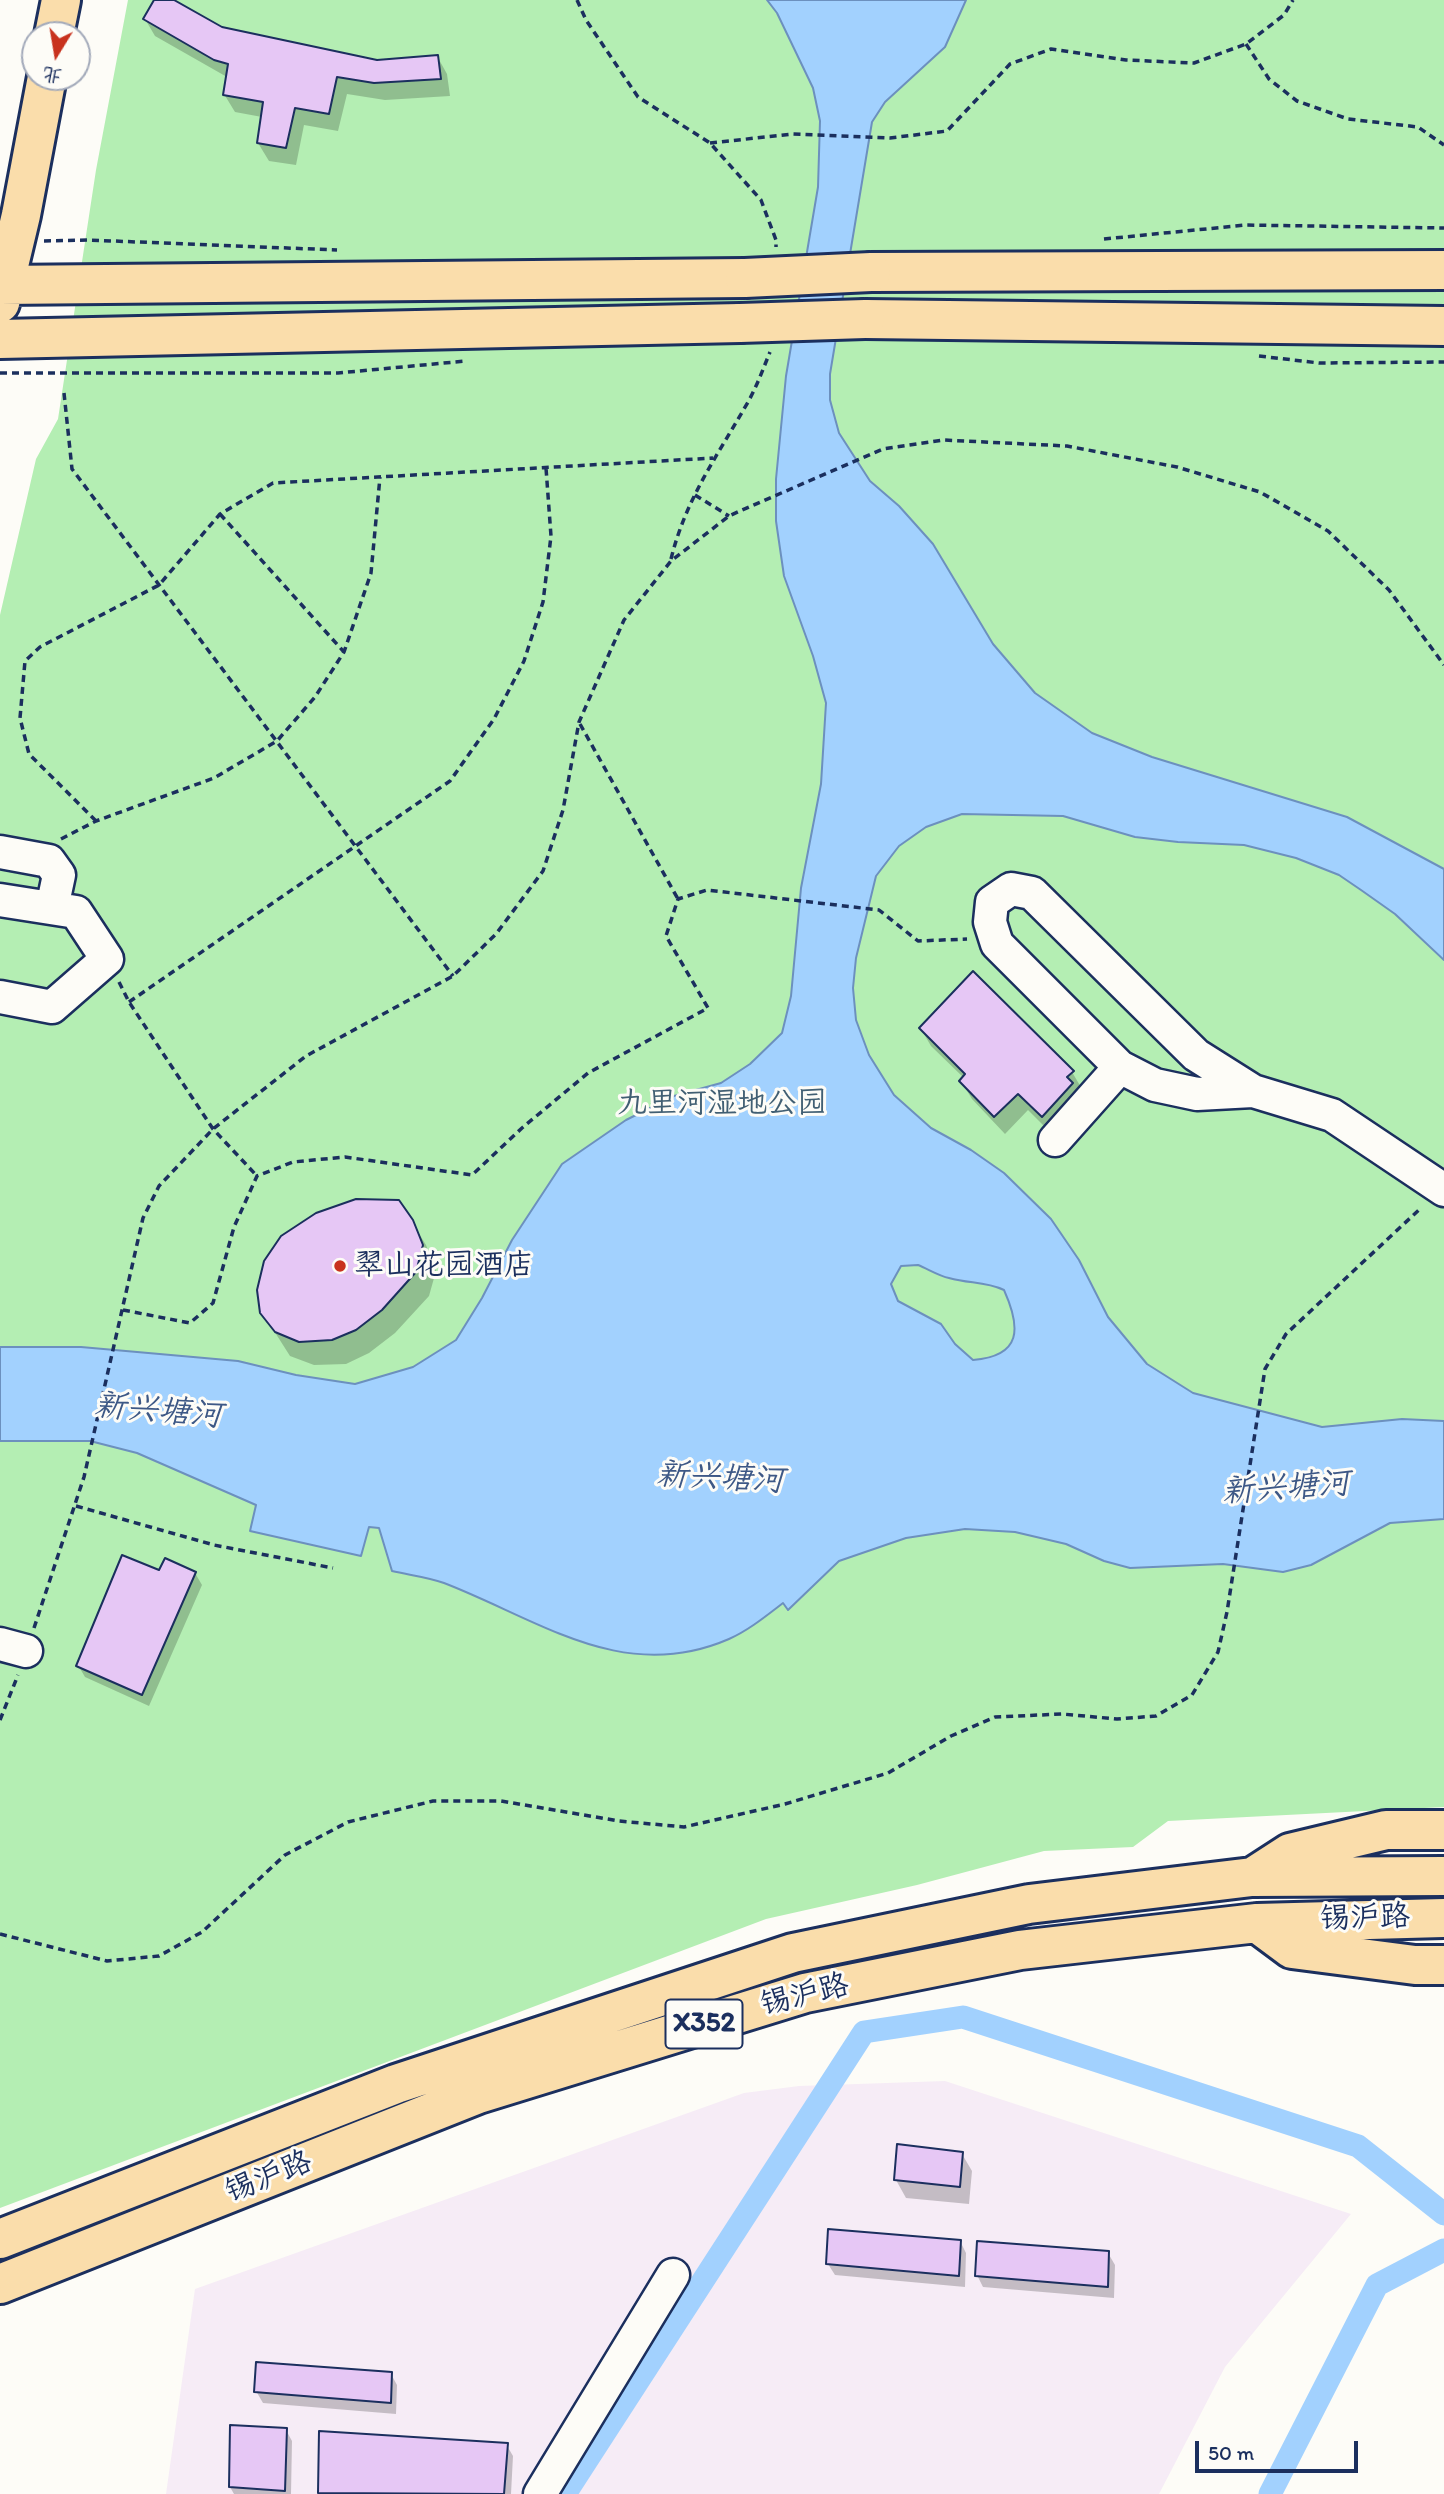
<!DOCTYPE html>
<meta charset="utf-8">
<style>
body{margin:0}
#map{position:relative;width:1444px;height:2494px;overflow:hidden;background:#fdfcf7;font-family:Itim,"LXGW WenKai TC",sans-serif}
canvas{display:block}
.north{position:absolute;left:21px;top:21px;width:70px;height:70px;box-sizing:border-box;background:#fdfcf7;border:2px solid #a3aaba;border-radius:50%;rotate:191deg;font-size:19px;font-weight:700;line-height:28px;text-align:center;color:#1b2f5e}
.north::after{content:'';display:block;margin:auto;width:24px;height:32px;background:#c8321e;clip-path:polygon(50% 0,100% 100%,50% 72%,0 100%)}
.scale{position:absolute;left:1195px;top:2441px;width:163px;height:32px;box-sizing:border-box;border:4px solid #1b2f5e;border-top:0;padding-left:9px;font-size:21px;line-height:24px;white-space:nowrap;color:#1b2f5e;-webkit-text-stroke:5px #fdfcf7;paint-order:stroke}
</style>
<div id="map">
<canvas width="1444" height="2494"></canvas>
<div class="north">北</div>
<div class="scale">50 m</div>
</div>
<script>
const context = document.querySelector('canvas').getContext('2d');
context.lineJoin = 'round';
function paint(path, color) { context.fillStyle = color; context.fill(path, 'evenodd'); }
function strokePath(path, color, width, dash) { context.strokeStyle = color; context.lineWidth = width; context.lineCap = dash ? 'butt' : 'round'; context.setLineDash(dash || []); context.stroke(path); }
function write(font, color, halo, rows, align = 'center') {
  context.font = font + ' Itim,"LXGW WenKai TC",sans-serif'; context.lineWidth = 6; context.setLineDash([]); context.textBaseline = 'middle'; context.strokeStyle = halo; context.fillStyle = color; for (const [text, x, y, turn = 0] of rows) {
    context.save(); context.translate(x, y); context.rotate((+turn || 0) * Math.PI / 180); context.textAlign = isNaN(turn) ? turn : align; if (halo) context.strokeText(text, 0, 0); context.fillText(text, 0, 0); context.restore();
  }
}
paint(new Path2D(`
 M945,2081L1351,2214L1225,2367L1159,2494H166L195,2289L744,2093L799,2086Z`), '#f6ecf6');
paint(new Path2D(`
 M128,0H1444V1807L1168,1821L1133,1847L1044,1851L917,1885L766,1919L0,2208V615L36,459L58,419L96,170Z`), '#b4eeb3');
const water = new Path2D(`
 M767,0H966L945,47L885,102L872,122L830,374V400L839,433L870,481L899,506L933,544L993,644L1035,693L1092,733L1152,757L1347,817L1444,869V960L1395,914L1361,890L1339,875L1296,858L1244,845L1178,842L1135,837L1063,816L962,814L926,827L899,846L876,876L856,958L853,988L856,1020L869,1055L894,1095L931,1128L971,1150L1004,1173L1051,1219L1079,1260L1108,1317L1147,1364L1193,1393L1322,1427L1402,1419L1444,1421V1519L1390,1523L1311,1565L1283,1572L1223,1564L1130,1568L1104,1561L1066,1544L1015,1532L965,1529L906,1538L839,1561L788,1610L783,1603C766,1616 749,1630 729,1639C623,1685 540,1620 444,1583C428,1577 409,1575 392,1571L379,1528L369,1527L361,1556L250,1531L256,1505L137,1453L90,1441H0V1347H81L238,1361L296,1375L355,1384L413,1367L456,1340L482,1298L512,1240L562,1164L626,1120L674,1096L721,1083L750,1064L782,1033L791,996L801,888L821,784L826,703L813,656L784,576L776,521V479L786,376L818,187L820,121L813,88L777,13ZM918,1265C928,1269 939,1276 949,1278C970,1284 984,1281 1004,1290C1021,1328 1022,1356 973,1360L955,1344L941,1324L898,1301L891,1284L901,1266Z`);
paint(water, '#a2d1fe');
strokePath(water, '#6c90be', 2);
paint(new Path2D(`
 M156,0H170L221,29L377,62L437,56L447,74L450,96L385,100L347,94L338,131L304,125L296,165L269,161L258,143L262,117L235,112L224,94L227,77L155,36L145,19Z
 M921,1029L1072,1072L1082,1089L1052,1134L1028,1110L1005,1134L972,1099L961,1081L964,1078L931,1046Z
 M411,1221L426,1245L436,1271L429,1296L395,1333L369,1353L346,1364L314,1365L290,1356L262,1312Z
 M160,1573H195L202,1585L149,1706L85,1677L78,1665Z
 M962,2154L972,2171L969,2204L906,2198L896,2180Z
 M960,2241L966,2253L965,2287L835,2275L828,2264Z
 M1108,2253L1115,2265L1114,2298L983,2287L977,2275Z
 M391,2374L397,2385L396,2414L263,2403L256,2391Z
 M286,2430L292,2441L291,2494H234L230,2487Z
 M506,2444L513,2456L511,2494L320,2493Z`), '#0003');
strokePath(new Path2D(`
 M565,2494L864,2032L963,2017L1358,2146L1444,2214
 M1270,2494L1377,2285L1444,2250`), '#a2d1fe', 23);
const building = new Path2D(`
 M154,0H174L222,27L377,60L438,55L441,79L374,83L337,77L329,114L295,108L286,148L257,143L263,102L223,95L228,64L214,60L143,19Z
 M973,971L1074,1071L1067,1077L1073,1083L1042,1117L1018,1094L994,1117L959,1081L965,1074L919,1028Z
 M356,1199L399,1200L413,1220L423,1245L416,1272L382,1310L356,1330L332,1340L299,1342L275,1332L260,1313L257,1290L264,1261L281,1236L316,1213Z
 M122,1555L159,1570L165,1558L196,1572L142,1695L76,1666Z
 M897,2144L963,2152L960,2187L894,2180Z
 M828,2229L961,2240L959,2276L826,2264Z
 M977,2241L1109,2251L1108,2287L975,2276Z
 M256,2362L392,2372L391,2403L254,2392Z
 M230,2425L287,2428L285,2491L229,2487Z
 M319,2431L508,2443L504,2494L318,2493Z`);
paint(building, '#e6c7f5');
strokePath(building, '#1b2f5e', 2);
const minor = new Path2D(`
 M0,852L49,861L59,875L52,908
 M0,900L76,912L107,959L52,1007L0,997
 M1253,1091L1197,1094L1155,1085L1120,1067L997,944L990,922L992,902L1011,889L1032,893L1196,1055L1253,1091L1332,1115L1444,1190
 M1055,1140L1120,1067
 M0,1644L26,1651
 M540,2494L673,2275`);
const major = new Path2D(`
 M54,35L61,0
 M871,272L1444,270
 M0,285L745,278
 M0,303L21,215L47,77
 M865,319L1444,326
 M0,339L740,323
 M1256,1875L1290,1853L1386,1830H1444
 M1257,1923L1292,1949L1415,1965H1444
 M0,2239L396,2084L793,1953L1029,1904L1252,1877L1444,1876
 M0,2284L478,2094L805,1993L1020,1950L1257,1923L1444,1918`);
strokePath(minor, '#1b2f5e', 37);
strokePath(major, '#1b2f5e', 44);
strokePath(new Path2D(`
 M577,0L586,20L638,97L710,143L761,200L776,240V247
 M1246,44L1269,79L1297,101L1348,119L1418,127L1444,145
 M710,143L793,134L890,138L947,131L1010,64L1051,49L1126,60L1194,63L1246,44L1284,15L1293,0
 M1104,239L1246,225L1444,228
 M44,241L88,240L337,250
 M1259,356L1319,363L1444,362
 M0,373H338L466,361
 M64,393L72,469L453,976
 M695,495L729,516
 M220,514L344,652
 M671,559C686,498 718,455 748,402C757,386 763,369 770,352
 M580,724L678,899
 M96,821L29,754L20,718L25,661L40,647L159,585L220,514L273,483L713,458
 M61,839L96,821L214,778L277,741L315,697L344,652L371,573L380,477
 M119,982L129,1002L213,1129L257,1176
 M129,1002L450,781L494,719L524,661L543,602L551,536L546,468
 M123,1310L190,1323L213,1303L234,1227L257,1176L293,1162L345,1157L472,1175L522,1128L588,1073L708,1008L666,936L678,899L707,890L879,910L918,941L967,939
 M76,1506L214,1545L333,1568
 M34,1628L84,1477L143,1218L159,1186L213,1129L306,1056L453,976L496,934L543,871L563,810L579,722L624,620L671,561L729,516L742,510L883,449L944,440L1067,446L1177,467L1260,492L1328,531L1389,590L1444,665
 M0,1720L18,1675
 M0,1934L107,1961L159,1956L202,1932L285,1855L348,1822L433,1801H501L619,1821L684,1827L785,1804L888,1773L951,1736L995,1717L1062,1714L1117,1719L1156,1716L1192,1695L1218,1652L1227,1612L1265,1369L1286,1334L1422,1207`), '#1b2f5e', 3.5, [7, 5]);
strokePath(minor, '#fdfcf7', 32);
strokePath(major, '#faddab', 38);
const majorBridge = new Path2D(`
 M745,278L871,272
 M740,323L865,319`);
strokePath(majorBridge, '#1b2f5e', 44, []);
strokePath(majorBridge, '#faddab', 38);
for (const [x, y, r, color] of [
 [340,1266,7,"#c8321e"]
]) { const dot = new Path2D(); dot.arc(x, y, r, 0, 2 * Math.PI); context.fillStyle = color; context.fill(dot); strokePath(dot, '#fdfcf7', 2.5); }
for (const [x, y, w] of [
 [704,2024,77]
]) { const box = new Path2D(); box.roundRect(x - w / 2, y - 24.5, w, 49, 5); context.fillStyle = '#fdfcf7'; context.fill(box); strokePath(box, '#1b2f5e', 2); }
write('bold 28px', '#1b2f5e', null, [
 ["X352",704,2024]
]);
write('30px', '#415f73', '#fdfcf7', [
 ["九里河湿地公园",722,1104]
]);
write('30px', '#1b2f5e', '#fdfcf7', [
 ["翠山花园酒店",354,1266]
], 'left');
write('30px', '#1b2f5e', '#fdfcf7', [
 ["锡沪路",1365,1919,-2],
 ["锡沪路",805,1996,-14],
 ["锡沪路",269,2178,-22]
]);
write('italic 32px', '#3d5886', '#fdfcf7', [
 ["新兴塘河",158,1412,5],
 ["新兴塘河",720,1479,3],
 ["新兴塘河",1286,1489,-4]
]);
</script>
